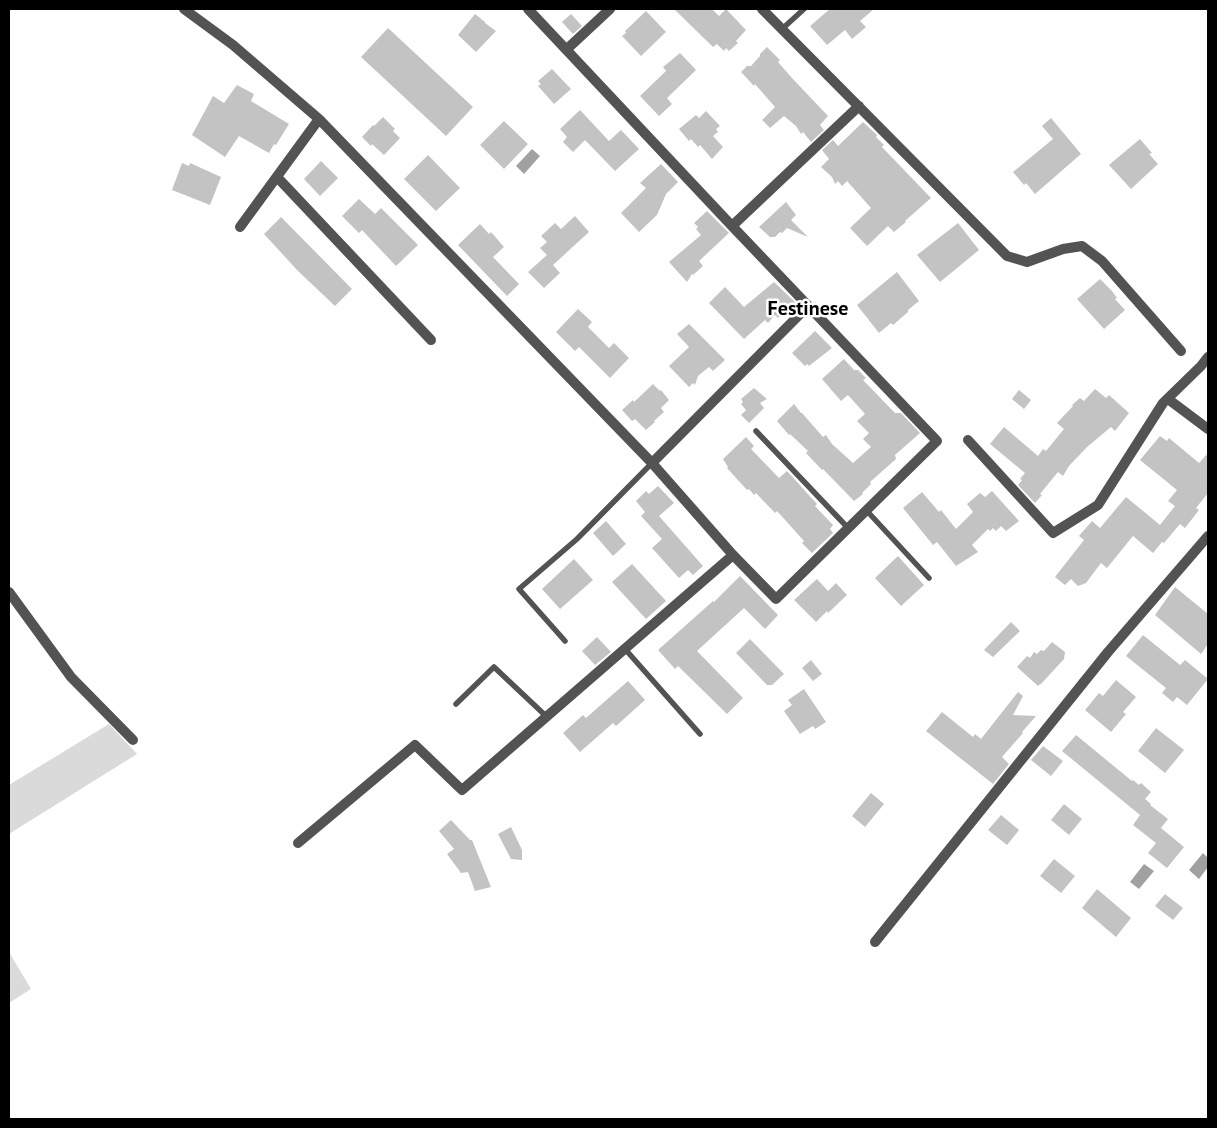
<!DOCTYPE html>
<style>
body{margin:0}
#map{position:relative;width:1217px;height:1128px;overflow:hidden;background:#fff;font-family:"PT Sans",sans-serif}
canvas{display:block}
.frame{position:absolute;inset:0;border:10px solid #000;pointer-events:none}
</style>
<div id="map">
<canvas width="1217" height="1128"></canvas>
<div class="frame"></div>
</div>
<script>
const context = document.querySelector('canvas').getContext('2d');
context.lineJoin = 'round';
function paint(path, color) { context.fillStyle = color; context.fill(path, 'evenodd'); }
function strokePath(path, color, width, dash) { context.strokeStyle = color; context.lineWidth = width; context.lineCap = dash ? 'butt' : 'round'; context.setLineDash(dash || []); context.stroke(path); }
function write(font, color, halo, rows, align = 'center') {
  context.font = font + ' "PT Sans",sans-serif'; context.lineWidth = 5; context.setLineDash([]); context.textBaseline = 'middle'; context.strokeStyle = halo; context.fillStyle = color; for (const [text, x, y, turn = 0] of rows) {
    context.save(); context.translate(x, y); context.rotate((+turn || 0) * Math.PI / 180); context.textAlign = isNaN(turn) ? turn : align; if (halo) context.strokeText(text, 0, 0); context.fillText(text, 0, 0); context.restore();
  }
}
paint(new Path2D(`
 M109,724L137,754L9,834V785Z
 M9,952L31,989L9,1003Z`), '#dadada');
paint(new Path2D(`
 M532,149L540,156L524,174L516,166Z
 M1203,853L1208,858V867L1199,879L1189,870Z
 M1144,864L1154,871L1139,889L1130,882Z`), '#a1a1a1');
paint(new Path2D(`
 M674,9H712L719,16L726,9L746,30L736,41L738,43L729,51L726,48L724,51L717,44L713,47Z
 M830,9H874L860,21L866,27L852,39L845,30L827,45L810,26Z
 M646,11L666,32L641,56L622,36L626,33L625,31Z
 M475,14L485,22V23L496,31L476,52L458,35Z
 M571,14L582,26L573,34L562,22Z
 M388,28L473,107L446,136L361,57Z
 M767,47L780,60L778,62L792,78L828,116L820,125L824,130L811,142L803,132L801,134L796,126L784,116L770,128L762,120L775,107L755,84L754,86L741,72L747,66H751L760,56V54Z
 M680,53L696,70L667,98L672,104L659,116L640,96L666,71L663,67Z
 M552,69L571,89L554,104L538,86L541,84L538,81Z
 M237,85L254,94L251,101L289,124L276,145L274,144L269,153L239,136L225,157L192,135L213,96L224,103Z
 M580,110L609,141L621,130L639,149L615,171L585,140L573,152L563,142L567,137L560,129Z
 M706,111L720,126L716,129L718,132L713,136L723,147L712,159L700,145L698,147L691,139L689,141L679,129L696,115L699,118Z
 M383,117L395,129L393,131L400,138L384,155L372,144L371,146L362,137L373,125L374,126Z
 M1051,118L1081,154L1035,194L1026,183L1024,185L1013,172L1053,139L1042,126Z
 M504,121L528,144L504,169L480,145Z
 M863,122L877,135L876,137L884,145L882,147L931,198L905,221L906,222L894,232L888,226L867,246L850,228L871,208L847,181L842,186L838,181L835,184L832,177L821,167L829,159L822,150L833,140L838,146Z
 M1140,139L1152,153L1149,154L1158,164L1131,189L1109,165Z
 M428,155L460,188L436,211L404,179Z
 M321,161L338,178L320,196L304,179Z
 M182,163L189,166L190,163L221,177L210,205L172,190Z
 M661,164L678,182L666,194L657,215L639,232L621,213L646,188L640,183Z
 M359,199L375,214L381,208L418,245L396,266L362,230L359,233L342,216Z
 M786,202L796,215L791,220L808,237L787,228L782,233L780,232L775,237H770L759,227Z
 M707,211L729,233L699,261L703,266L693,275L692,274L687,282L669,262L701,235L696,229L698,227L694,223Z
 M575,216L589,232L553,265L560,273L544,288L528,272L547,255L540,248L547,242L541,236L555,223L561,229Z
 M281,217L352,289L335,306L298,271L264,234Z
 M958,223L979,250L940,282L917,255Z
 M480,224L489,234L491,232L504,247L493,257L519,284L507,296L458,245Z
 M897,272L919,301L908,310V312L893,325L891,323L879,333L857,305Z
 M1100,279L1112,291L1117,298L1115,299L1125,310L1104,329L1077,299Z
 M774,282L795,302L794,304L778,318L775,315L768,323L765,320L744,339L709,303L725,287L744,307Z
 M578,309L592,322L588,327L609,348L614,343L629,358L610,378L579,347L575,351L556,332Z
 M689,324L725,360L713,371L709,367L698,376L695,385L693,383L689,387L669,366L689,347L677,334Z
 M815,331L832,348L809,366L807,364L805,366L792,353Z
 M844,359L854,370H858L866,378L863,380L895,413H901L920,433L895,455L896,459L870,482L871,484L862,493L863,494L854,501L823,469L822,470L806,453L808,451L790,434L789,435L777,421L794,404L801,413H802L823,437L826,435L832,444L853,463L871,447L863,439L869,433L857,421L865,414L848,395L841,401L822,379Z
 M653,384L660,391L661,390L669,400L661,408L664,412L654,421L655,422L646,430L635,419L632,421L622,410L633,400L634,402Z
 M754,388L767,399L760,403L764,408L749,423L741,415L746,410L741,404L743,402L741,399Z
 M1095,389L1106,398L1109,395L1129,413L1115,431L1111,427L1087,447L1069,466L1063,476L1058,472L1040,494L1042,495L1035,503L1018,485L1022,480L1020,479L1025,473L990,444L1004,427L1038,456L1043,449L1046,451L1064,429L1057,423L1073,406L1072,405L1080,398L1084,401Z
 M1019,390L1031,400L1024,409L1012,399Z
 M1160,436L1167,441L1169,438L1199,463L1208,453V493L1196,508L1199,510L1185,528L1180,524L1164,543L1162,542L1153,553L1133,536L1107,568L1101,563L1086,583L1078,586L1071,579L1065,585L1055,577L1084,540L1079,536L1092,521L1100,528L1126,497L1160,525L1175,506L1168,501L1177,490L1140,460Z
 M746,437L754,446L751,449L779,478L787,471L817,504L815,506L833,525L830,529L833,533L812,553L802,543L804,541L777,511L775,513L756,493L754,495L749,489L747,490L727,468L728,467L723,459Z
 M658,486L674,503L659,516L703,566L693,575L688,570L679,578L652,548L662,539L641,516L645,512L636,501L646,491L649,494Z
 M992,491L1019,521L1006,531L1001,526L996,531L993,528L990,531L988,529L972,545L978,552L956,566L937,542L933,545L903,508L922,492L939,512L941,510L956,529L973,512L967,504L980,493L985,497Z
 M606,521L626,544L613,556L593,533Z
 M898,556L924,585L901,606L875,578Z
 M574,559L593,580L560,609L542,589Z
 M632,564L666,601L646,619L612,582Z
 M740,576L778,615L765,629L744,608L697,651L743,698L727,714L678,666L675,669L658,650L713,601L714,602Z
 M817,579L828,591L836,583L847,595L828,613L827,611L816,622L794,600Z
 M1175,587L1208,614V644L1201,654L1155,615Z
 M1011,622L1020,631L993,657L984,650Z
 M1143,635L1180,665L1185,660L1208,679L1187,705L1177,697L1173,702L1162,693L1166,688L1126,656Z
 M597,637L611,652L595,665L582,651Z
 M750,639L784,674L772,685H767L736,653Z
 M1052,642L1065,652L1064,659L1041,684H1040L1038,686L1017,667L1027,656L1030,658L1034,652L1037,654L1041,650L1044,651Z
 M811,660L822,674L813,681L802,668Z
 M1116,680L1136,697L1123,712L1126,714L1111,732L1085,710L1099,693L1103,696Z
 M628,681L645,700L616,726L613,723L580,752L563,733L583,715L586,718Z
 M804,689L826,722L815,729L813,726L800,734L784,711L792,705L788,700Z
 M1018,692L1023,696L1013,715L1036,716L1022,732L1023,733L1002,757L1009,764L993,784L926,731L942,712L973,737L975,734L981,739Z
 M1156,728L1184,750L1165,773L1138,751Z
 M1076,735L1132,781L1133,780L1139,785L1141,783L1151,792L1145,799L1151,804L1150,805L1168,819L1161,828L1184,847L1167,868L1148,853L1156,843L1133,825L1140,815L1062,751Z
 M1043,746L1063,761L1051,776L1031,760Z
 M871,793L884,804L865,827L852,816Z
 M1064,804L1082,819L1069,835L1051,820Z
 M1001,815L1019,830L1007,845L988,830Z
 M451,820L470,840H472L491,887L475,891L468,872L461,873L447,854L454,849L439,831Z
 M511,827L522,850V860L511,859L498,834Z
 M1054,859L1075,876L1061,893L1040,876Z
 M1097,889L1131,918L1116,937L1082,908Z
 M1165,894L1183,908L1173,920L1155,906Z`), '#c3c3c3');
strokePath(new Path2D(`
 M782,29L804,9
 M756,431L849,529
 M867,511L929,578
 M565,641L519,589L577,539L652,463
 M625,649L700,734
 M456,704L494,667L547,717`), '#535353', 5.5);
strokePath(new Path2D(`
 M184,9L233,45L319,119L652,463L733,555L776,599L937,441L732,226L528,9
 M762,9L1007,256L1027,262L1063,249L1082,246L1102,261L1181,351
 M567,49L610,9
 M277,177L431,340
 M732,226L859,106
 M240,227L319,119
 M1168,399L1208,429
 M968,440L1053,533L1098,505L1163,403L1201,366L1208,357
 M652,463L808,306
 M9,592L71,677L133,740
 M298,843L415,745L462,790L733,555
 M875,942L1108,652L1208,536`), '#535353', 10);
write('bold 20px', '#000', '#fff', [
 ["Festinese",808,309]
]);
</script>
